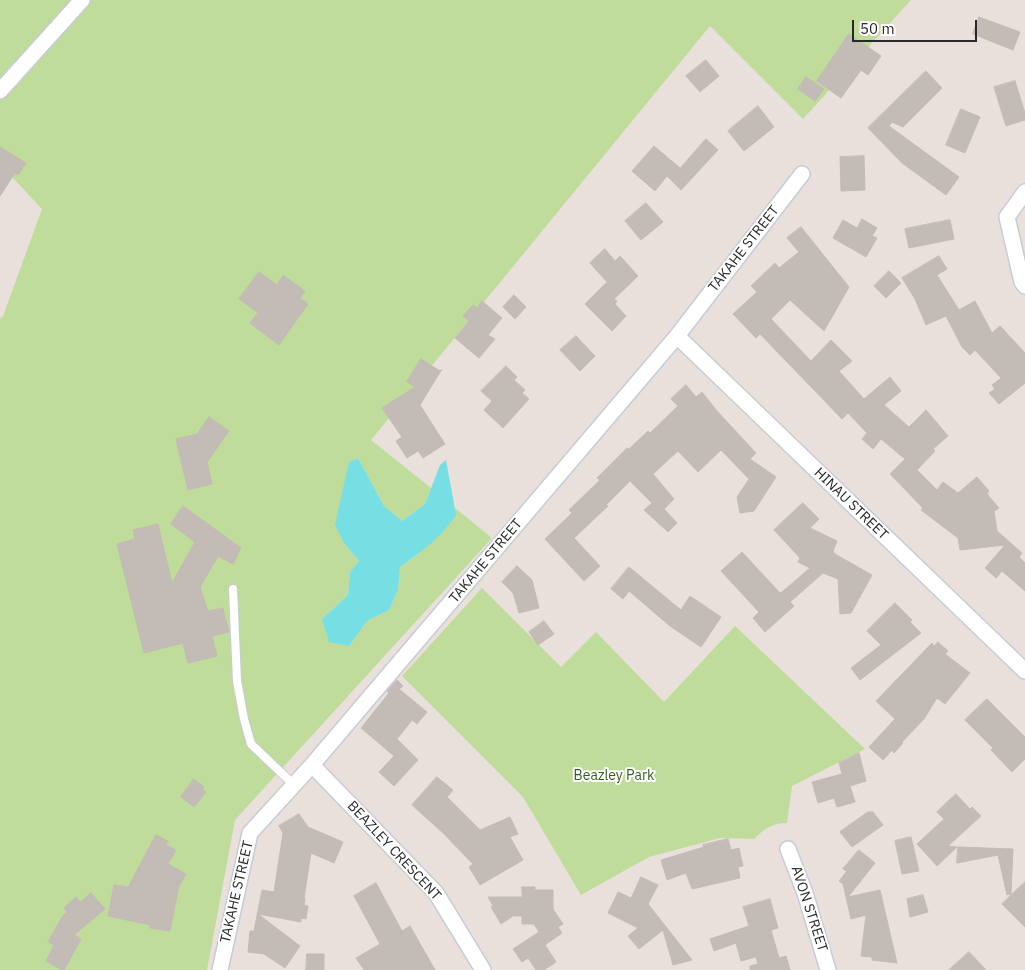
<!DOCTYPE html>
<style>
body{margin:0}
#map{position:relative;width:1025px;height:970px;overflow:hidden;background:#e9e0db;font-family:"IBM Plex Sans",sans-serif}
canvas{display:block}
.scale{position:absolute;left:852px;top:20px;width:125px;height:22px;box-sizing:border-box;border:2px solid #282828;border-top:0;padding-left:6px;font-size:15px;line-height:18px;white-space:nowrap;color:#282828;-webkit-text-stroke:4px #fff;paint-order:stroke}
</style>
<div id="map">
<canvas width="1025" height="970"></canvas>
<div class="scale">50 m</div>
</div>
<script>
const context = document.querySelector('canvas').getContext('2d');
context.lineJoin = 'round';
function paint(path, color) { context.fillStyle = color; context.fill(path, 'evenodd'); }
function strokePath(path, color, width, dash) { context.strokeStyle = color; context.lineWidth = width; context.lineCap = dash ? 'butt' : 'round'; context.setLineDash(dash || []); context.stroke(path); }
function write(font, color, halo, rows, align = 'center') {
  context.font = font + ' "IBM Plex Sans",sans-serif'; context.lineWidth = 4; context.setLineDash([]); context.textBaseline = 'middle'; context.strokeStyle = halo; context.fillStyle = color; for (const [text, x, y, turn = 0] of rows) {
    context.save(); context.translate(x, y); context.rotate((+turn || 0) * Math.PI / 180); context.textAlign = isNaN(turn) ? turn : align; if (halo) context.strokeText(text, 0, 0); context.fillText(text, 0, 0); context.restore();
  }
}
paint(new Path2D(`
 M0,0H911L803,119L710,26L371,440L431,488L425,504L402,521L384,506L358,458L349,462L344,543L359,561L350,572L348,595L322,619L349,646L367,621L389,610L398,590L400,567L417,555L455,515V508L492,538L235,820L207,970H0V319L3,316L42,209L0,164Z
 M482,588L561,667L596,632L664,702L735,626L865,749L792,786L787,823C772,823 764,829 754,839L720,838L649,857L581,895L523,797L402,676Z`), '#bfdc9b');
paint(new Path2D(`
 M358,458L384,506L402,521L425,504L440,465L446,460L456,515C439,539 424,550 400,567L398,590L389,610L367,621L349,646L329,642L322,619L348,595L350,572L359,561L344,543L335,525L349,462Z`), '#75dfe4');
const building = new Path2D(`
 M979,17L1020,32L1013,50L973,34Z
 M849,34L881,56L868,75L861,70L841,98L817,81Z
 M706,60L719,76L700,92L686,76Z
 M926,71L942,88L903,127L892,122L889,126L959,177L946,195L902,163L868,128Z
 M806,77L824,89L815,101L798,89Z
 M1015,81L1025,113V120L1006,126L994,87Z
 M758,106L774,127L744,151L728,131Z
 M961,109L980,117L965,153L946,145Z
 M706,139L718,150L681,190L667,176L655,191L632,171L654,146L680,168Z
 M0,147L26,163L18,175L15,173L0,196Z
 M864,156L865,190L841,191L840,157Z
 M646,203L663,222L641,240L625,221Z
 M862,219L877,228L872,236L877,238L866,257L833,238L843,220L857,228Z
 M950,220L954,239L909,248L905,229Z
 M801,227L849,287L824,331L790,300L771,319L811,361L831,340L852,361L839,371L864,399L890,377L901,391L884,405L909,427L926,410L948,436L933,449L935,451L917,470L937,490L943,482L958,493L977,477L989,491L987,494L999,508L994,511L997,531L1022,553L1019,557L1025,563V591L1002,571L996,578L985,568L1005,545L960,550L958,538L921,510L923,508L890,474L905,459L881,439L873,449L862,439L867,433L848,413L842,419L760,334L756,338L733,314L757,292L751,286L775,263L779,268L799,252L787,238Z
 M605,249L615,261L620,256L638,276L614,299L617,301L615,304L626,316L612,331L585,304L607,282L590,263Z
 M939,256L947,269L937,275L959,310L975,301L992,333L1000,326L1025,353V383L999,404L989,393L995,389L992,385L1001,378L975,350L970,355L962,347L946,316L926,325L915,299L902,278Z
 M889,271L901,283L886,298L874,286Z
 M259,272L277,285L283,275L305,291L300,298L308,304L279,345L250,323L258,313L239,299Z
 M514,295L526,307L515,319L503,307Z
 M482,301L502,318L488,335L495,339L479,358L455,338L469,321L463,316L473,305L477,308Z
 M576,336L595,356L580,371L560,350Z
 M421,359L440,371L442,369L420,405L445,444L423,458L418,451L407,458L396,441L402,437L382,408L415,387L407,382Z
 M506,366L517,377L514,380L525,390L522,393L529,399L503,428L484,410L492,401L481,391Z
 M686,385L696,397L702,392L717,411L756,453L750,459L776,477L754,511L740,513L737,497L749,479L721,450L698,472L678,451L653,474L674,499L664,509L677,523L668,532L644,510L652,503L630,481L606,505L608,506L574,538L600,566L584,581L545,539L572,513L569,510L600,480L597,478L627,448L629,449L648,431L650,433L678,406L671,399Z
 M209,417L229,431L207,462L212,484L188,490L176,439L197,434Z
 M803,503L819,519L810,528L837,541L833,551L835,554L872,575L851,613L840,614L838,579L823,573L790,602L794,606L765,632L753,618L759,612L721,571L742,552L780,593L782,592L810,568L798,562L800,558L774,530Z
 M183,506L241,548L233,564L218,556L200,587L208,611L223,608L229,632L212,636L217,656L188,663L183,643L144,653L117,544L135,539L133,530L158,524L172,583L195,542L171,524Z
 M517,566L532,580L539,608L519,613L513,593L502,582Z
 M629,567L681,610L690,596L721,617L701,647L670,626L629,591L623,599L611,589Z
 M895,603L912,620L910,622L921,633L860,680L851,668L881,645L867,631Z
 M544,621L554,634L538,645L529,632Z
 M938,642L948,651L945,654L970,673L945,704L937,698L924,719L902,742L903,743L894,753L892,750L883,760L869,747L895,719L876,701L932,643L934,646Z
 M397,680L403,686L399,689L427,712L417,724L412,720L397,739L418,760L394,786L379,772L394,756L361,728L389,693L387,691Z
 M987,699L1025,737V759L1012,772L991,750L993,748L965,720Z
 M859,753L866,781L850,786L855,802L837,807L834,798L818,803L812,782L842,774L839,763Z
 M437,777L453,790L447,797L480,830L510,817L518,834L510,837L523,860L480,885L469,867L473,864L443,833L412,805Z
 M194,779L204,787L202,789L206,792L194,807L181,797Z
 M956,794L970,809L972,807L981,816L948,846L957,847L937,866L917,844L944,819L937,812Z
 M868,812H873L883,825L852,847L840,832Z
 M299,814L308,827L343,842L334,863L311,853L304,898H305L304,905L308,906L306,919L301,918V922L258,914L300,946L285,968L264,954L248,952L250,931H254L262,890L274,892L283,833L279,826Z
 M156,835L168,841L166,845L176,850L168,864L186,874L179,886L170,931L150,928V925L108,916L114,885L128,887Z
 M911,837L919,871L902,874L895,841Z
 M728,839L731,850L739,848L743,866L738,867L740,878L692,889L686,873L667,880L661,860L704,847L703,845Z
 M958,847L1013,849L1011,894L1007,895L998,855L957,863Z
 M859,850L875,863L848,897L880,890L897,963L872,960V957L861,956L866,915L851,919L843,884L839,881L847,871L843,869Z
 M641,877L658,885L648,904L692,960L673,965L663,930L639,949L628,936L638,928L608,913L618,892L631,898Z
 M1025,882V927L1002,904Z
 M376,883L402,931L410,926L435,970H364L356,958L380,944L354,896Z
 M522,887H535V890H553V909L563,924L558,927L562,933L545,945L556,962L544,970H536L528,958L522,962L513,949L539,932L534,924H522V916H513L501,924L491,907L493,906L488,897H522Z
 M91,893L105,909L74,935L81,939L64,970H62L46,961L54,945L48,942L62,917L67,912L64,908L76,897L80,902Z
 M923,895L928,912L910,917L907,899Z
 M770,899L778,928L771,930L779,958L786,956L790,970H750V966L758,964L756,957L741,961L736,943L714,951L710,939L749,926L743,907Z
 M969,952L986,970H949Z
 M307,954H324V970H306Z`);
paint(building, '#c2bbb6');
strokePath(building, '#c4bbb5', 1);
const lane = new Path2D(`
 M233,589L237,681L244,719L251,744L294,785`);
const street = new Path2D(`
 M0,91L82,0
 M1025,192L1007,217L1022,282L1025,286
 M677,336L1025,671
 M312,765L436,893L483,970
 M788,849L805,893L828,970
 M220,970L250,833L312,765L677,336L802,174`);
strokePath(lane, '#c6ccd5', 10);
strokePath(street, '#c6ccd5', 18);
strokePath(lane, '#fff', 8);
strokePath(street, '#fff', 15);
write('14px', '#282828', '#fff', [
 ["TAKAHE STREET",744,249,-52],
 ["HINAU STREET",851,504,44],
 ["TAKAHE STREET",486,561,-50],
 ["BEAZLEY CRESCENT",394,851,47],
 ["TAKAHE STREET",237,892,-77],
 ["AVON STREET",809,909,72]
]);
write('14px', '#3a5e1f', '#fff', [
 ["Beazley Park",614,776]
]);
</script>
